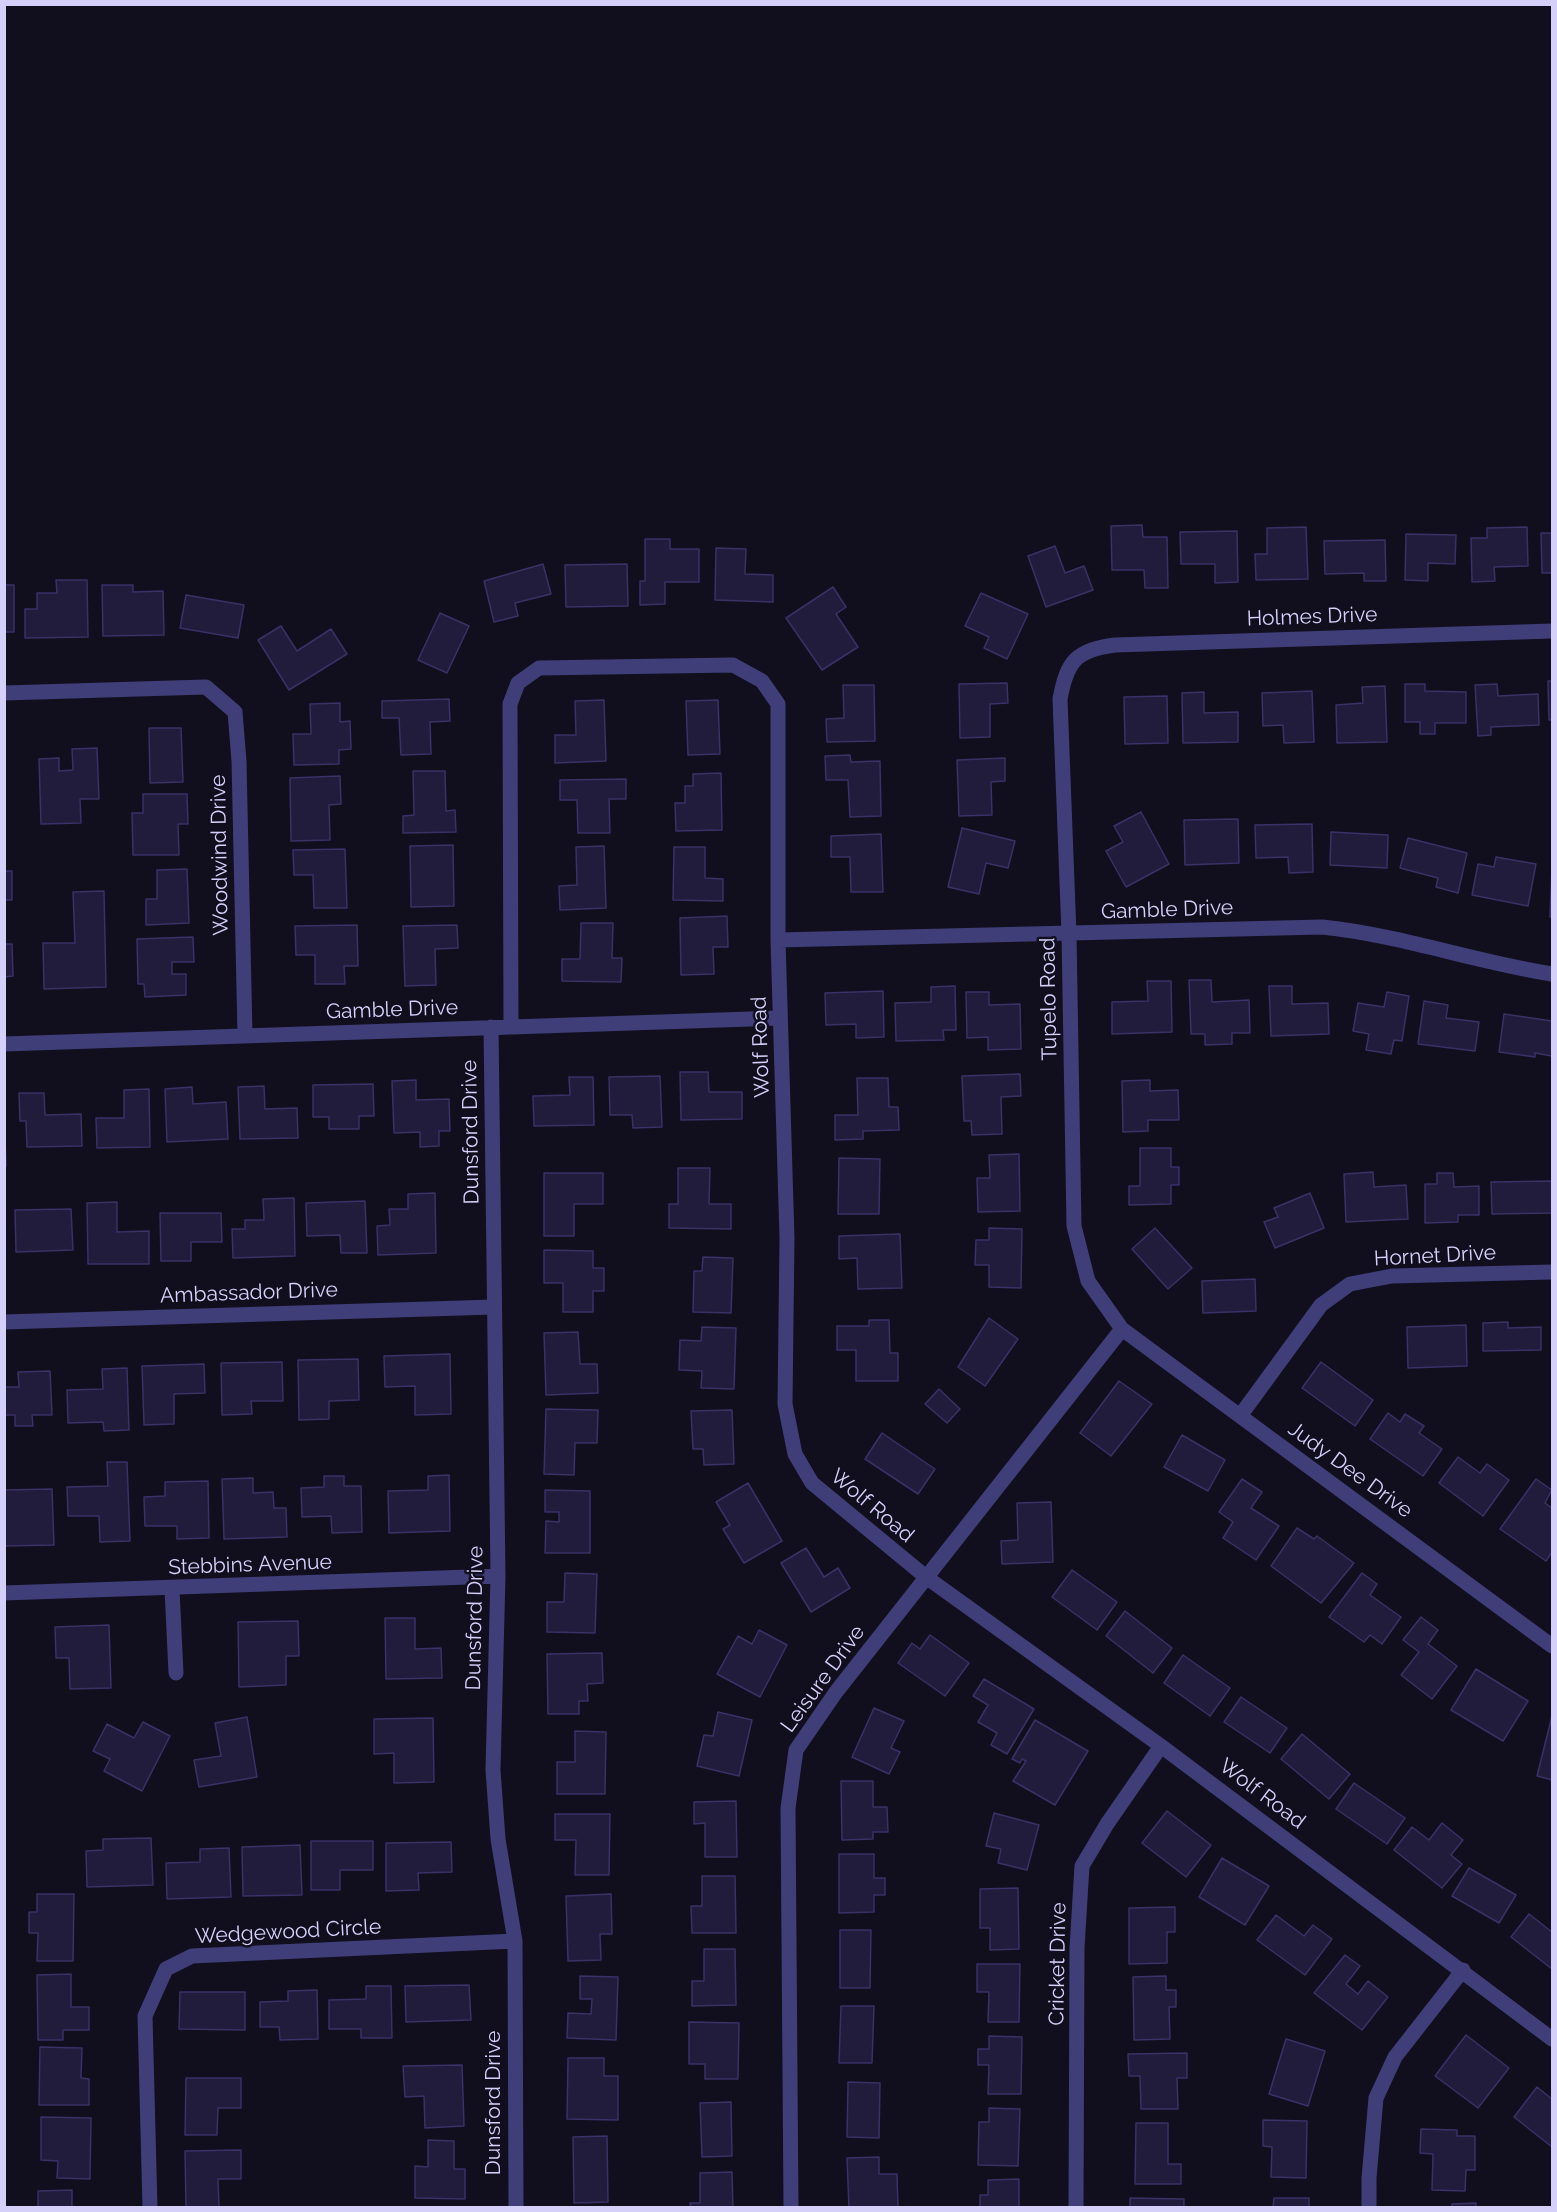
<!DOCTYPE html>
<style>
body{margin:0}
#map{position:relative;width:1557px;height:2212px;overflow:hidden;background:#110e1e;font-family:Raleway,sans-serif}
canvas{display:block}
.frame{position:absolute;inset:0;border:6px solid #d4d0fa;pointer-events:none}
</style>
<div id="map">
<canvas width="1557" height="2212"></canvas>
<div class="frame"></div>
</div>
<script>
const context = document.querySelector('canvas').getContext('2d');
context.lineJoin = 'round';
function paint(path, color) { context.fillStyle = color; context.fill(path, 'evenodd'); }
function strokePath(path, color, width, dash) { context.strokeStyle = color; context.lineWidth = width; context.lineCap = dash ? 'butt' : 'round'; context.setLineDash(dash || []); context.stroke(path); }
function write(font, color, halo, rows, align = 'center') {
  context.font = font + ' Raleway,sans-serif'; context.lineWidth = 5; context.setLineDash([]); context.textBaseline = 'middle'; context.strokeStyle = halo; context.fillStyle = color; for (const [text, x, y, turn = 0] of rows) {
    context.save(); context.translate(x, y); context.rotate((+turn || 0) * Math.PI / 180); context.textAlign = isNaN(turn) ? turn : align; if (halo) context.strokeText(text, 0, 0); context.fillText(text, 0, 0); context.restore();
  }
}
const building = new Path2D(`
 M1142,525L1143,537H1167L1168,588H1145L1144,570H1112L1111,526Z
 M1306,527L1308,579L1256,580L1255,554H1267V528Z
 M1527,527L1528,566L1494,567L1495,581L1472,582L1471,538H1487V528Z
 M1237,531L1238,582L1215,583V564H1181L1180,532Z
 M1541,533H1552V573H1542Z
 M1406,534L1456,535L1455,564L1428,563V581L1405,580Z
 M645,539H670V549H699V582H665V604L640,605V581H645Z
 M1385,540L1386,581H1364V573L1325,574L1324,541Z
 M1055,546L1065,573L1084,566L1093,590L1046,607L1028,556Z
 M716,548L746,549L745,574L773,575V602L715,600Z
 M543,564L551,594L515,603L518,616L494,622L484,581Z
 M627,564L628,606L566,607L565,565Z
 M56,580H87L88,637L25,638V609H37V593H57Z
 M4,585H14V632H4Z
 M102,585H133V592L163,591L164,635L103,636Z
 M833,587L846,607L836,614L858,647L822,670L786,618Z
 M981,593L1028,614L1007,659L984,648L989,637L965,626Z
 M186,595L244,605L238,638L180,628Z
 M440,613L469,626L447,673L418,660Z
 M281,626L297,651L331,629L347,654L289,690L258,640Z
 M1548,681H1552V720H1549Z
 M1007,683L1008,703L990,704V737L960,738L959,684Z
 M1405,684H1425V691L1466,692V723H1435V734H1420V722H1405Z
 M1497,684L1498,696L1538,694L1539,725L1491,727V735L1478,736L1475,685Z
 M843,685H874L875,741L827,742L826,719L844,718Z
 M1385,686L1387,742L1337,743L1336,705L1363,703L1362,687Z
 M1312,691L1314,742L1284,743L1283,725L1263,726L1262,693Z
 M1204,692V713L1238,712V742L1183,743L1182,693Z
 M1167,696L1168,743L1125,744L1124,697Z
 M449,699L450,721L430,722L431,754L401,755L399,718H382V701Z
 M604,700L606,761L555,763V735H576L575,701Z
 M718,700L720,754L688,755L686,701Z
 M340,703V722L350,721L351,749L339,750V764L294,765L293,734H311L310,704Z
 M149,728H181L183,782L150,783Z
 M97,748L99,799H80L81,823L41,824L39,759L59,758V771L73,770L72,749Z
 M850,755L851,762L880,761L881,816L850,817L848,780H826L825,756Z
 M1005,758V781L991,782L992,815L959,816L957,760Z
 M413,771H445L446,811L455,810L456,832L403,833V816L414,815Z
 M721,773L722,830L676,831L675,803H685V786H693V774Z
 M340,776L341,804L329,805L330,840L291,841L290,778Z
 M626,779V799H609L610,833H578L577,800H560V780Z
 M143,794H187L188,824H178L179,855H133L132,813H143Z
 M1141,812L1169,864L1126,887L1106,851L1123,842L1114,826Z
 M1238,819L1239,863L1185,865L1184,820Z
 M1312,824L1313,872L1289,873L1288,857L1256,858L1255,825Z
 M962,828L1015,841L1008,868L986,863L979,894L948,887Z
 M1331,832L1388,835L1387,868L1330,865Z
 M881,834L883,892H851L850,857H831V836Z
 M1408,838L1467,853L1458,893L1436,887L1438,878L1400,868Z
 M453,845L454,906L411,907L410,846Z
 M604,846L606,908L560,910L559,886L577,885L576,847Z
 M674,847H705V878L723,879V901L673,900Z
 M345,849L347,908H314L313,875H294L293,850Z
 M1496,857L1536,864L1528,906L1472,895L1478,864L1494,867Z
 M187,869L189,923L146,925V899H157V870Z
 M1552,869V917H1550Z
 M4,871H12V900H4Z
 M104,891L106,987L44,989L43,943H75L73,892Z
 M727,916L728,947H713L714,974L681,975L680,918Z
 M581,923H613L612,958H622L621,982L562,981V959H580Z
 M357,925L358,966H344L345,984H315V955H296L295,926Z
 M457,925L458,948L435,949L436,985L405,986L403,926Z
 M193,937L194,962H172V974H186V995L145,997L144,984H138L137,939Z
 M4,944H12L13,976L5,977L4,1000Z
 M1189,980H1211L1212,1002L1249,1000L1250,1033H1232V1044L1205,1045V1034H1191Z
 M1147,981H1171L1172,1032L1112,1034V1002L1148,1001Z
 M955,986L956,1030H943L944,1040L896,1041L895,1003L931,1002V987Z
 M1269,986H1292V1004L1328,1003L1329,1034L1271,1036Z
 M883,991L884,1037L856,1038V1024L826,1025L825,993Z
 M966,992H989V1005L1020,1004L1021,1049L988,1050V1037L967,1038Z
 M1387,992L1409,996L1402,1041L1394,1040L1391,1054L1366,1050L1369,1034L1353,1031L1358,1003L1384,1007Z
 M1424,1001L1448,1005L1446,1018L1479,1022L1475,1051L1418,1044Z
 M1504,1014L1552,1021V1056L1535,1053V1057L1499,1052Z
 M680,1072H708L709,1092H742V1119L681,1120Z
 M1020,1074L1021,1096L1001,1097L1002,1134L972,1135L971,1121H964L962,1076Z
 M660,1076L662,1127L633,1128L632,1115H610L609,1077Z
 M569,1077H593L594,1125L534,1126L533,1096L570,1095Z
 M857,1078H888L889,1107H898L899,1130L863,1131V1139L835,1140V1115H858Z
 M416,1080V1100L449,1099L450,1131H439V1146L420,1147V1132L394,1133L392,1081Z
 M1150,1080V1091L1178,1090L1179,1120H1148V1131L1123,1132L1122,1081Z
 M373,1084L374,1116H359V1129H329V1117H313V1085Z
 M264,1086L265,1109L297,1108L298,1138L240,1139L238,1087Z
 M192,1087L193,1104L226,1102L228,1139L167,1142L165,1089Z
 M149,1089L150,1147L97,1148L96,1118H124V1090Z
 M19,1093H44L45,1115L81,1114L82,1146L27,1147L26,1121H20Z
 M4,1109L6,1166H4Z
 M1140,1148H1171V1167H1179V1185H1171V1204L1129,1205V1186H1140Z
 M1019,1154L1020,1211L978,1212L977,1178H990L989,1155Z
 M839,1158L880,1159L879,1214H838Z
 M678,1168H710L709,1204H731V1229L669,1228V1204H678Z
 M1373,1172L1374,1187L1406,1185L1408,1219L1346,1222L1344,1174Z
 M544,1173H603V1204H574V1236H544Z
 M1437,1173H1453L1454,1187L1479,1186V1215H1458V1222L1425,1223V1184H1437Z
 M1552,1181V1213L1492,1214L1491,1182Z
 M435,1193L436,1253L378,1255L377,1226L390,1225L389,1209H408V1194Z
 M1310,1193L1324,1228L1275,1248L1264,1222L1278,1217L1274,1208Z
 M294,1198L295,1256L233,1258L232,1229H245V1220H264L263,1199Z
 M365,1201L367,1253H341L340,1235L307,1236L306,1203Z
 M117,1202V1232L149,1231V1264H88L87,1203Z
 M71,1209L73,1250L16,1252L15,1210Z
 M160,1213H221L222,1242H191V1261H161Z
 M989,1228L1022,1229L1021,1288L989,1287V1265H975L976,1240H989Z
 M1155,1228L1192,1268L1168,1289L1132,1249Z
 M900,1234L902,1288L858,1289L857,1258L839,1259V1236Z
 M544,1250L593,1251V1268H604V1291H593V1312H563V1283H544Z
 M703,1257L733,1258L731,1313L693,1312L694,1271H702Z
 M1255,1279L1256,1311L1203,1313L1202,1281Z
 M989,1318L1018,1339L985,1386L958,1367Z
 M869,1320H889L890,1353H898V1381H856V1350H837V1326H869Z
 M1508,1322V1328L1541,1327V1350L1483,1351V1323Z
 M1466,1325L1467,1366L1408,1368L1407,1327Z
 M702,1327L736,1328L734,1389L701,1388L702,1371L679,1370L680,1340L701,1341Z
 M578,1332L580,1364H597L598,1393L546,1395L544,1333Z
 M450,1354L451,1414L415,1415V1386L385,1387L384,1356Z
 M358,1359L359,1400L329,1401V1419L299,1420L298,1360Z
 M282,1362L283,1401H251L252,1414L222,1415L221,1363Z
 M1321,1362L1373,1400L1355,1426L1302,1388Z
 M204,1364L205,1393L174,1394V1424L144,1425L142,1366Z
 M127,1368L129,1430L104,1431L103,1422L68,1423L67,1390L103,1389L102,1369Z
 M50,1371L52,1415H32L33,1426H15V1415H4V1387H19L18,1372Z
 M1119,1381L1152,1404L1111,1456L1080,1433Z
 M939,1389L960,1409L947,1423L925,1404Z
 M546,1409L598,1410L597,1443H575L574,1475L544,1474Z
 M732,1410L734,1464L704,1465L703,1449H693L691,1411Z
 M1388,1413L1400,1422L1405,1414L1424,1426L1419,1433L1442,1449L1423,1476L1370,1439Z
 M882,1433L935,1469L918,1494L865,1459Z
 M1182,1435L1225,1460L1208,1491L1164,1467Z
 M1458,1457L1480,1473L1487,1464L1509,1480L1483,1516L1439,1483Z
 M107,1462H127L130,1541L100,1542L99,1516H68L67,1487L108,1486Z
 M449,1475L450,1531L389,1533L388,1491L428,1490V1476Z
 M324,1476H344V1486H361L362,1532L332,1533L331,1516L302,1517L301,1488L324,1487Z
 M253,1478V1493L273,1492L274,1508H286L287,1537L224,1539L222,1479Z
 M1242,1479L1262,1492L1251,1508L1279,1526L1256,1560L1223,1538L1233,1522L1219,1512Z
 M1536,1479L1552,1490L1545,1503L1552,1508V1552L1546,1561L1500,1529Z
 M208,1481L209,1538L177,1539V1526H145L144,1497L165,1496V1482Z
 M748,1483L782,1541L744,1563L723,1529L730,1525L716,1502Z
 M52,1489L54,1545L4,1546V1490Z
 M545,1490L590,1491V1553H545L546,1521L559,1522V1512H545Z
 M1051,1502L1053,1562L1002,1564L1001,1541L1018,1540L1017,1503Z
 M1297,1528L1314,1539L1317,1536L1354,1563L1321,1603L1271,1566Z
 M806,1548L824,1577L838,1568L850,1588L811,1612L781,1563Z
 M1072,1570L1117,1602L1097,1630L1052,1597Z
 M565,1573L597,1574L595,1633L547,1632V1602H564Z
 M1362,1573L1377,1584L1370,1595L1401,1617L1382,1644L1370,1635L1364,1642L1329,1617Z
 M1125,1611L1172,1648L1153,1673L1106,1636Z
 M1421,1617L1438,1630L1428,1644L1457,1666L1432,1699L1401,1675L1419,1652L1403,1640Z
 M385,1618H415V1649L441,1648L442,1678L386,1679Z
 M298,1621L299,1656H286V1685L239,1687L238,1622Z
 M109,1625L111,1688L70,1689L69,1658H56L55,1627Z
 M759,1630L787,1645L760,1697L717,1674L738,1636L752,1644Z
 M930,1635L969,1663L945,1696L898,1663L912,1643L920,1649Z
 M602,1653L603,1683L587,1684L588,1701H579V1714H548L547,1654Z
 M1183,1655L1230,1688L1210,1716L1164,1683Z
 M1476,1669L1528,1701L1503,1741L1451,1710Z
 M984,1679L1034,1709L1007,1754L991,1745L997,1733L978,1722L988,1705L973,1696Z
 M1241,1697L1287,1728L1270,1753L1224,1722Z
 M874,1708L904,1721L891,1748L900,1752L889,1774L852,1757Z
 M718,1712L752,1720L739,1776L697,1766L704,1735L713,1736Z
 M1552,1716V1780L1537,1776Z
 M247,1717L257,1777L199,1787L194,1760L221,1756L215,1723Z
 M433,1718L434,1782L394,1783V1753L374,1754V1719Z
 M1035,1720L1088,1751L1055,1805L1013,1781L1026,1761L1022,1759L1020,1763L1012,1759Z
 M143,1722L170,1736L142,1791L104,1771L110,1759L93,1751L107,1724L134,1738Z
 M575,1731L606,1732L605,1794H557V1762H575Z
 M1302,1734L1350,1774L1329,1799L1281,1759Z
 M841,1781H873V1807H887L888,1832H873V1839L842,1840Z
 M1354,1783L1405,1818L1387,1844L1336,1809Z
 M736,1801L737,1857H705V1823L694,1824V1802Z
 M1167,1811L1211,1845L1186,1877L1142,1843Z
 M994,1813L1039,1825L1027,1870L998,1863L1001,1849L986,1846Z
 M555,1814H610L609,1875H575L576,1840H555Z
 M1442,1823L1463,1840L1451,1855L1462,1864L1442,1888L1394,1850L1412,1827L1429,1840Z
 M151,1838L153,1885L87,1887L86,1851L103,1850V1839Z
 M311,1841H373V1870H340V1890H311Z
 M451,1842L452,1872L418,1873L419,1890L386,1891V1843Z
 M300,1845L302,1895L243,1896L242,1847Z
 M229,1848L231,1897L167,1899L166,1863L200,1862V1849Z
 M839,1854H874V1878H885V1895H874V1912L839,1913Z
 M1222,1858L1269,1886L1245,1925L1199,1897Z
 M1469,1868L1516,1895L1499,1923L1452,1896Z
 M702,1876H735L736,1933H692L691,1906H702Z
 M1018,1888L1019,1949L990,1950V1928H980V1889Z
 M37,1894H74L73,1961H37L38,1933H29V1912H37Z
 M611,1894L612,1934H600L601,1960L568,1961L566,1896Z
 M1175,1907V1932H1167V1963L1129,1964V1908Z
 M1529,1914L1552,1932V1969L1511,1937Z
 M1276,1915L1304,1936L1313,1925L1332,1939L1305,1975L1257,1940Z
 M840,1930H871L870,1988H840Z
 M704,1949H735L736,2005L692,2006V1981H704Z
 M1345,1955L1360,1966L1346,1984L1358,1994L1368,1981L1388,1997L1362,2030L1314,1993Z
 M977,1964H1020L1019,2022H988L989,1992H977Z
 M71,1974V2007H89V2030H63V2040H38L37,1975Z
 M580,1976L618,1977L616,2040L567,2038L568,2013L591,2014L592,1999H580Z
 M1166,1976V1990H1176V2007H1169L1170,2039L1134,2040L1133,1977Z
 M469,1985L471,2020L406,2022L405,1986Z
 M366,1986H391L392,2038H361V2029H329V2000L366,1999Z
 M317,1990L318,2039L280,2040L279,2027H260V2002L288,2001V1991Z
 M180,1992H245V2030L179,2029Z
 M841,2006H874L872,2063H839Z
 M689,2022L739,2023L738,2079H705V2064H689Z
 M1466,2035L1509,2068L1478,2108L1435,2076Z
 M989,2036L1022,2037L1021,2094H988L989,2065H978V2049H989Z
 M1286,2039L1325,2051L1308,2106L1269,2094Z
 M40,2047L82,2048L81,2078L89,2079V2105H39Z
 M1187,2053V2078H1177L1178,2109H1141L1140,2076H1129L1128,2054Z
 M568,2058H604V2076H618V2120L567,2119Z
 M462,2065L464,2126L425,2128L424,2096L405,2097L403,2066Z
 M186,2078H241V2108H218L217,2135H185Z
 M848,2082L880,2083L879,2138L847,2137Z
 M1537,2087L1552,2099V2147L1514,2117Z
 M731,2102L732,2156L702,2157L700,2103Z
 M989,2108L1020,2109L1018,2166L978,2165L979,2122H989Z
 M41,2117L91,2118L90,2179L57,2178L58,2161L41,2160Z
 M1263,2120L1307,2121L1306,2178L1271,2177L1272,2147L1263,2146Z
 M1136,2123H1168V2164H1181V2184H1135Z
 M1421,2129L1457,2130V2136H1475V2170H1466L1465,2191L1432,2190L1433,2154L1420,2153Z
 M607,2136L608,2202L574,2203L573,2137Z
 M428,2140L454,2141V2169H465V2199L415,2198V2166L428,2167Z
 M241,2150V2179H218L219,2207H186L185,2151Z
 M879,2157V2174H897L898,2208H849L847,2158Z
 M732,2172L733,2208H691L690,2203H700V2173Z
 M1019,2179V2208H980V2195H988V2180Z
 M72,2190V2208H38V2191Z
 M1130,2198L1184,2199V2208H1130Z
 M1274,2198H1309V2208H1273Z
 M1476,2203V2208H1452V2204Z`);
paint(building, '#221c3c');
strokePath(building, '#3a3166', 1.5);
strokePath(new Path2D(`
 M1552,631L1115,645C1076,650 1067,661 1060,699L1069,934L1074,1226L1088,1281L1122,1329L1552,1646
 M4,693L206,687L235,712L239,761L245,1035
 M778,940L1322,927C1400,935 1475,962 1552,974
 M491,1027L498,1576L493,1770L498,1839L515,1941L516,2208
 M511,1027L510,704L518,683L539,668L733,665L762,681L778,704V940L787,1238L785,1404L795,1454L812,1483L926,1577L1161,1746L1552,2039
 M4,1044L780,1018
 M4,1322L494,1307
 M1240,1416L1321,1305L1350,1284L1392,1276L1552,1272
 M172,1589L176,1673
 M4,1593L498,1576
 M150,2208L145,2016L166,1969L192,1956L515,1941
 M791,2208L788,1808L796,1750L836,1692L1122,1329
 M1076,2208L1077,1948L1082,1866L1107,1824L1161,1746
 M1369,2208V2178L1376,2098L1395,2057L1463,1970`), '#3f3e78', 15);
write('21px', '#d4d0fa', '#110e1e', [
 ["Holmes Drive",1312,617,-2],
 ["Woodwind Drive",220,855,-91],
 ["Gamble Drive",1167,910,-2],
 ["Tupelo Road",1049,999,-91],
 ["Gamble Drive",392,1010,-2],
 ["Wolf Road",761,1047,-92],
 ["Dunsford Drive",471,1132,-91],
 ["Hornet Drive",1435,1256,-3],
 ["Ambassador Drive",249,1293,-2],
 ["Judy Dee Drive",1350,1470,36],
 ["Wolf Road",872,1506,40],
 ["Stebbins Avenue",250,1565,-2],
 ["Dunsford Drive",475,1618,-89],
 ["Leisure Drive",823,1679,-54],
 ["Wolf Road",1262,1794,37],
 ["Wedgewood Circle",288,1932,-3],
 ["Cricket Drive",1058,1964,-89],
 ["Dunsford Drive",494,2103,-90]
]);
</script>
